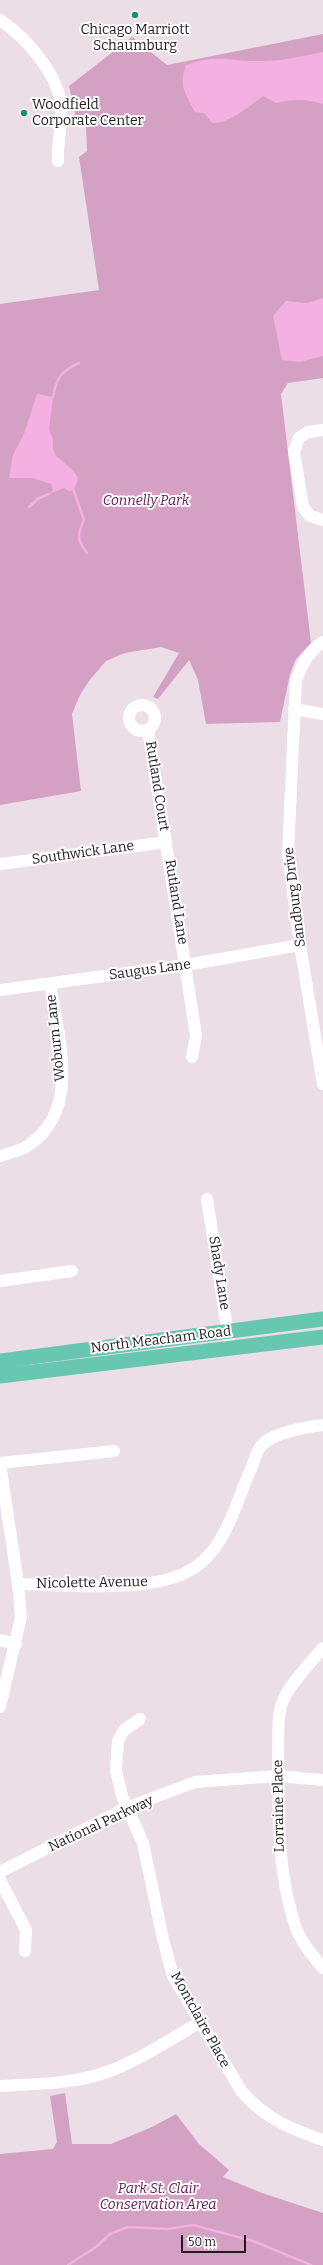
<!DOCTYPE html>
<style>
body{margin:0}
#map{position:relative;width:323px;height:2265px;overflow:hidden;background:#ecdee7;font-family:Bitter,serif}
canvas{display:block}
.scale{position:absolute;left:181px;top:2235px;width:65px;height:18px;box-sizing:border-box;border:2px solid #201b1e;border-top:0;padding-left:5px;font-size:12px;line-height:14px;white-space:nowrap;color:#201b1e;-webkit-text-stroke:3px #fff;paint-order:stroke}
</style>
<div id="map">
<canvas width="323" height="2265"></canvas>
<div class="scale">50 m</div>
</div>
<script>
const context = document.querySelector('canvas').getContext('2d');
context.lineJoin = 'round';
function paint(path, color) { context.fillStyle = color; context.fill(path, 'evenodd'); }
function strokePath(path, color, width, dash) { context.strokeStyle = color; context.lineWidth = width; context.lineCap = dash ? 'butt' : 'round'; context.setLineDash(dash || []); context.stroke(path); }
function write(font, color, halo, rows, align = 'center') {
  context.font = font + ' Bitter,serif'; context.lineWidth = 4; context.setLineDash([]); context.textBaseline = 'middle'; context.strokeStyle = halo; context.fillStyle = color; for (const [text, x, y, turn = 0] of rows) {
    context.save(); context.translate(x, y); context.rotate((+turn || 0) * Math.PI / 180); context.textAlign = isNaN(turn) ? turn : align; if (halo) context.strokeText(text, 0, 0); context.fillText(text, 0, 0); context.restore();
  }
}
paint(new Path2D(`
 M323,34V378L288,383L281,394L311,643L296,659L290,674L280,722L206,724L198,680L189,660L158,699L153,697L179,653L161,647L125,653L106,661L89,681L80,695L72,714L81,791L0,805V304L99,290L79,157L87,151L86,126L77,123L69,86L132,37L167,65Z
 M65,2093L72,2144H111L152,2127L176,2114L199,2144L229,2170L223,2177L262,2193L323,2213V2265H0V2154L53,2149L57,2142L50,2096Z`), '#d4a1c5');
paint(new Path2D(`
 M323,52V104C307,99 292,99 276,103L263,96C250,106 228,124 212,123L204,113L195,112C186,94 178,86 186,65C219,53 230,62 262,61C283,61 303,56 323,52Z
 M323,298V356L300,362L282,360L273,316L286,301L307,303Z
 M37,394L53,397L49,429L53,439V448L56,456L73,470L78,478L74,491H69L64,488L49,494L53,490L51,484L32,478H9L13,455L24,434Z`), '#f4b0e1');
strokePath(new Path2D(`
 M53,397C56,379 61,371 79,363
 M74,491L84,520C77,535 77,540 87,553
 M29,507L39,498L49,494
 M68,2265L96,2247L110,2234L128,2227L167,2229L193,2225L253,2241L311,2265`), '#f4b0e1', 2.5);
strokePath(new Path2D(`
 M0,20C26,37 60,76 61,108C62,126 57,143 58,161
 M323,430L308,432L299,438L294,451L303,507L310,516L323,520
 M323,642C308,652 302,664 296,681L288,853L300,945L323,1084
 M129 718a13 13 0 1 1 26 0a13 13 0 1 1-26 0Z
 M294,709L323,714
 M148,730L196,1035L192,1057
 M0,864L166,842
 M0,990L186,965L300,945
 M0,1156C9,1153 21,1151 29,1145C82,1109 58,1036 50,984
 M207,1199L230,1347
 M0,1281L72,1271
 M0,1463L18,1584L21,1617L0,1707
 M0,1463L114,1451
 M18,1584C63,1585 148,1593 187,1572C226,1552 234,1506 251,1469C254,1462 256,1452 261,1446C271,1433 307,1427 323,1425
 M0,1640L16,1644
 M323,1648C312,1661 291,1683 284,1698C276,1715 279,1738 278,1756C278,1813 277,1870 295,1925C300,1941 312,1955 323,1968
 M140,1719L124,1730L118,1741L116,1770L122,1796L143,1843L163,1939L173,1976L242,2092C265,2118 290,2129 323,2140
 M0,1872L126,1808L195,1782L278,1776L323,1780
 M0,1880L26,1930L25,1951
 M0,2086C35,2084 73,2084 107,2072C140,2060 169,2040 199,2023`), '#fff', 12);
strokePath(new Path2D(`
 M0,1361L323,1319
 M0,1376L323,1337`), '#67c7b1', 15);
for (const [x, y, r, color] of [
 [135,15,4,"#1d8e70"],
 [24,113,4,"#1d8e70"]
]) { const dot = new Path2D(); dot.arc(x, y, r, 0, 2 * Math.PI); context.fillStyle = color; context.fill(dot); strokePath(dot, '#fff', 1.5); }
write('14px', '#201b1e', '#fff', [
 ["Chicago Marriott",135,30],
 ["Schaumburg",135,46],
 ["Woodfield",32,105,"left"],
 ["Corporate Center",32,121,"left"]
]);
write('italic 14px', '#651856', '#fff', [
 ["Connelly Park",146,501],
 ["Park St. Clair",158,2189],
 ["Conservation Area",158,2205]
]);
write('14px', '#201b1e', '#fff', [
 ["Rutland Court",157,786,81],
 ["Southwick Lane",83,853,-8],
 ["Sandburg Drive",295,897,-97],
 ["Rutland Lane",176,902,81],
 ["Saugus Lane",150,970,-8],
 ["Woburn Lane",56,1038,-96],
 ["Shady Lane",219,1273,81],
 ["North Meacham Road",161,1340,-7],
 ["Nicolette Avenue",92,1583,-1],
 ["Lorraine Place",279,1806,-91],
 ["National Parkway",101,1824,-25],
 ["Montclaire Place",200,2020,61]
]);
</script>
